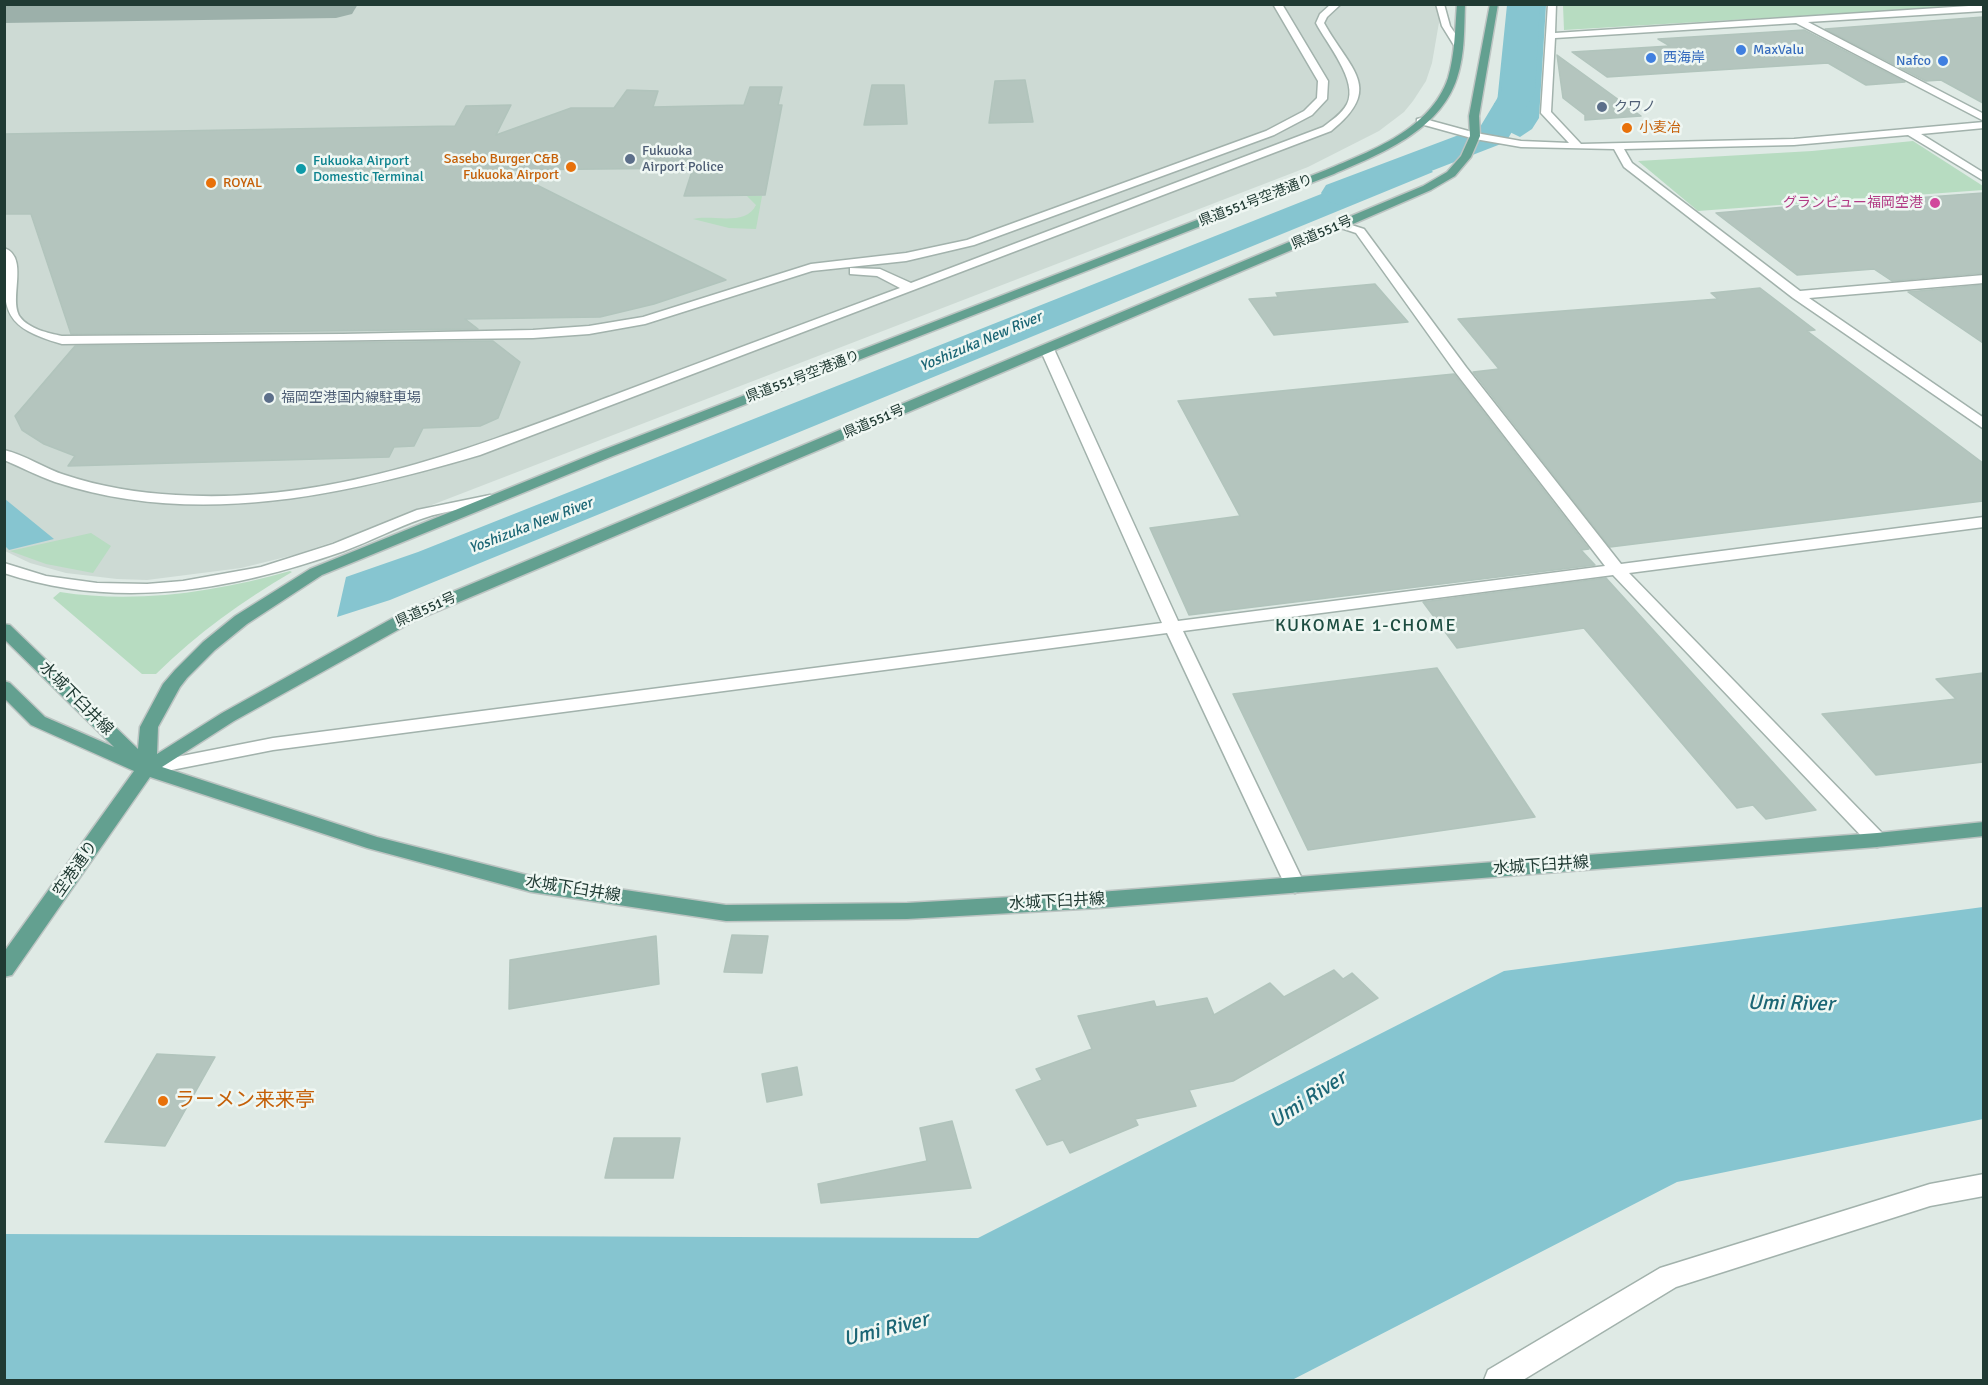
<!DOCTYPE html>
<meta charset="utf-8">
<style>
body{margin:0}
#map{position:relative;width:1988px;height:1385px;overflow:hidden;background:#dfeae5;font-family:Signika,sans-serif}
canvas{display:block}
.frame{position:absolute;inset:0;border:6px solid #203a33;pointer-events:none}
</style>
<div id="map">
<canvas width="1988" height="1385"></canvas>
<div class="frame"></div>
</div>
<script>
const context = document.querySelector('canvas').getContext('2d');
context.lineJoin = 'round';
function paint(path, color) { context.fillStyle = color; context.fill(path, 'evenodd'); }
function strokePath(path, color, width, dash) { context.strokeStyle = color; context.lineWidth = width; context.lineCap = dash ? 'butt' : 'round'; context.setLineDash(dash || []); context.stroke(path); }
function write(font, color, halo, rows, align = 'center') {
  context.font = font + ' Signika,"Noto Sans JP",sans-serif'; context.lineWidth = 5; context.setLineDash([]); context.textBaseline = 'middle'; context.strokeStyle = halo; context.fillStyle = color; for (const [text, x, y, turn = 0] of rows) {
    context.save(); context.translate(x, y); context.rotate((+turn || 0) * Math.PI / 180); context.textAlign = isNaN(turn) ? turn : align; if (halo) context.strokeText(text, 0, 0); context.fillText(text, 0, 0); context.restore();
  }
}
paint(new Path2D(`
 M5,5H1442L1432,63L1426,81L1413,101L1404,112L1379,131L1308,167L354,535L294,555L241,568L147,580L117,579L66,573L30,563L5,551Z`), '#cddad4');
paint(new Path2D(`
 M1563,5H1983L1564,30Z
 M1913,141L1983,186V190L1698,211L1638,161L1812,151Z
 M747,196H762L756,229L729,228L693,219C711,214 746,227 756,205Z
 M91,533L111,546L93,573L46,564L10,551Z
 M290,571L292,572C242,601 198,633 156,674H142L53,598L60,592C136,604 216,592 290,571Z`), '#b7dcc1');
paint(new Path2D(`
 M1507,5H1546L1539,118L1532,129L1520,137L1487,121L1494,115V103H1497Z
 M1417,156L1433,172L390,600L337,617L346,577L418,552Z
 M4,499H5L54,539L9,550L5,546Z
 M1983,907V1119L1677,1182L1292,1380H5V1234L978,1238L1504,971Z`), '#86c5d0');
paint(new Path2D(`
 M1510,4H1540L1535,92L1506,142L1354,201L1340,205L1326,201L1321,193L1326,185L1480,127L1501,92Z`), '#86c5d0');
paint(new Path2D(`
 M4,4H358L352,14L336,18L4,23Z`), '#9cb0aa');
const building = new Path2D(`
 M1983,17V103L1941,80L1926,81L1825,29Z
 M1804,30L1905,82L1866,85L1828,63L1607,77L1572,52L1670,46L1658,39Z
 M1557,55L1641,116L1585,120V115L1563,98Z
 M1025,80L1033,122L989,123L995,81Z
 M872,85H904L907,124L864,125Z
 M750,87H782L778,105H782L765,195L684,196L693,168L507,170L726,280L654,304L600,317L465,319L478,329L71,334L31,214H4V134L455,126L466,106L511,105L496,135L571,108H614L627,90L658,91L653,107L744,105Z
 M1983,193V273L1892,281L1874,269L1797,275L1716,213L1911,196L1915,198Z
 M1375,284L1408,322L1274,335L1249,299L1278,297L1276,293Z
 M1983,285V343L1908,292Z
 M1760,288L1815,330L1807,331L1983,463V501L1610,547L1473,372L1499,369L1458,319L1718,299L1711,293Z
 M493,341L520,362L498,418L480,426L423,428L414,446L394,447L389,457L68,466L75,456L44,444L22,430L15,416L75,346Z
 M1454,374L1589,549L1581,550L1595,565L1189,615L1150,528L1240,516L1178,401Z
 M1606,578L1816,810L1766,819L1753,805L1737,808L1584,628L1457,648L1423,602Z
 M1437,668L1535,817L1308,850L1233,694Z
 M1983,673V762L1876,775L1822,714L1956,699L1936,679Z
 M732,935L768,936L762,973L724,972Z
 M656,936L659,984L509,1009L510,960Z
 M1334,970L1343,979L1352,973L1378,998L1233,1081L1189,1090L1196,1106L1135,1119L1138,1125L1070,1153L1063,1140L1047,1145L1016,1090L1042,1080L1036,1069L1092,1049L1078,1016L1154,1001L1156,1007L1207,998L1214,1015L1270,983L1284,997Z
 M157,1054L215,1057L165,1146L105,1142Z
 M797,1067L802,1095L767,1102L762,1074Z
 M952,1121L971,1188L821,1203L818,1184L927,1161L920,1128Z
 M614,1138H680L673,1178H605Z`);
paint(building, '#b4c5be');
strokePath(building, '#b1c4bc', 1.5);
const minor = new Path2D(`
 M1273,4H1282L1328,81L1327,99L1312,115L1274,135L974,245L906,261L812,271L645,324L589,334L533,338L62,344C0,326 4,311 4,248C30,257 8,299 20,317C29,329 48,333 62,336L343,334L533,330L589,326L643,317L811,264L906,253L967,240L1266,131L1304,111L1317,98L1318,81Z
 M1331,4H1341L1327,17L1324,23C1350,70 1385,88 1331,131L480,455C342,496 195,528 55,482C38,476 21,467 4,460V450C26,455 45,469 65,475C101,487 139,493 176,495C329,505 473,448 614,395C709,359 805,323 900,288L877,276L850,274V268L880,269L911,283L1323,127C1332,120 1342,114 1347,104C1359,81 1326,43 1316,23L1320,14Z
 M1436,4H1444L1450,26L1463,45L1461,47H1455L1442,26Z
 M1548,4H1556L1555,33L1984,5V11L1808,22L1984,114V121L1796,23L1555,38L1551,112L1581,144L1794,139L1984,122V128L1921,134L1984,173V181L1908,135L1794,145L1624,149L1632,163L1800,291L1984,275V283L1809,298L1984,418V429L1793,298L1624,167L1614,149L1521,147L1475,139L1417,123V119L1421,118L1476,133L1521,141L1569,143L1541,113Z
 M1342,222L1364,229L1466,367L1621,564L1984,517V527L1629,573L1884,835L1887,840L1884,845L1877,847L1870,845L1613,575L1183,631L1305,885L1302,890L1295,893L1288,890L1285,885L1167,633L273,750L146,775L139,774L136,769L139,764L146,763L273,738L1162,623L1040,349L1047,345L1054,349L1178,621L1605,566L1456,373L1356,233L1338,227L1336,225Z
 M490,495L495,497L498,500L495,503C472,509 446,510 424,518C397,527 371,541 344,551C233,590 119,611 4,573V563L46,576L97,583L147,584L183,581L261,567L333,544L417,510Z
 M1984,1174V1196L1930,1206L1676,1287L1523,1380H1484L1488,1370L1660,1268L1930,1184Z`);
const major = new Path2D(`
 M1457,4H1465C1464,29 1465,54 1457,78C1440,131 1380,154 1334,174L613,456L322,575L247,624L215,650L187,678L180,687L158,727L157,754L222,713L402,613L1423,186L1447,172L1461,156L1470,136L1469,116L1490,4H1498L1479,116L1480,136L1471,157L1455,176L1431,190L1346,227L414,621L234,721L162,767L377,837L531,876L726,905L907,903L1099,892L1877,833L1984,822V836L1877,847L1099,908L907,919L726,921L531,892L367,848L150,777L12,975L4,977V952L134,771L31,725L4,698V681L10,683L45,717L114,747L4,639V624L10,625L138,749L140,727L163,684L175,670L203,642L235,616L310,569L603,450L1326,170C1371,151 1431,129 1448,78C1455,54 1455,29 1457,4Z`);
strokePath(minor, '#a2b2ac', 3);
strokePath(major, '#bcc4c2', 3);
paint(minor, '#fff');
paint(major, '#63a090');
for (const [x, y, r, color] of [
 [1741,50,6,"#3f7fe0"],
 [1651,58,6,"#3f7fe0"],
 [1943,61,6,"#3f7fe0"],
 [1602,107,6,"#5c6f8a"],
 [1627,128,6,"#e8710a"],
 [630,159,6,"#5c6f8a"],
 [571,167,6,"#e8710a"],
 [301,169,6,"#0f9aa8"],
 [211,183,6,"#e8710a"],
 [1935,203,6,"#d1479c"],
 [269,398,6,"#5c6f8a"],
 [163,1101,6,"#e8710a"]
]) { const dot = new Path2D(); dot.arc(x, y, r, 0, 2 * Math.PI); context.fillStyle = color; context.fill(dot); strokePath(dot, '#eff7f3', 2); }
write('14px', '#366cbe', '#eff7f3', [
 ["MaxValu",1753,50],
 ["西海岸",1663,58],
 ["Nafco",1931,61,"right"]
], 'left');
write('14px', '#4e5e75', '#eff7f3', [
 ["クワノ",1614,107],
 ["Fukuoka",642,151],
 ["Airport Police",642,167],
 ["福岡空港国内線駐車場",281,398]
], 'left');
write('14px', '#c56008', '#eff7f3', [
 ["小麦冶",1639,128],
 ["Sasebo Burger C&B",559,159,"right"],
 ["Fukuoka Airport",559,175,"right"],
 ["ROYAL",223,183]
], 'left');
write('14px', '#0d838f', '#eff7f3', [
 ["Fukuoka Airport",313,161],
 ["Domestic Terminal",313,177]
], 'left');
write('14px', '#203a33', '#eff7f3', [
 ["県道551号空港通り",1256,201,-21],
 ["県道551号",1322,233,-23],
 ["県道551号空港通り",803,377,-21],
 ["県道551号",874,422,-23],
 ["県道551号",426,610,-24]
]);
write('14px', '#b23c85', '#eff7f3', [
 ["グランビュー福岡空港",1923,203]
], 'right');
write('italic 15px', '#1b6675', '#eff7f3', [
 ["Yoshizuka New River",981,342,-23],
 ["Yoshizuka New River",531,526,-21]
]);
write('16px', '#203a33', '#eff7f3', [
 ["水城下臼井線",76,699,45],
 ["水城下臼井線",1541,866,-4],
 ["空港通り",76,869,-55],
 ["水城下臼井線",573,889,9],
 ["水城下臼井線",1057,902,-3]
]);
context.letterSpacing = '1.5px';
write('18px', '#1c4c40', '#eff7f3', [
 ["KUKOMAE 1-CHOME",1366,626]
]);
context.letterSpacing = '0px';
write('20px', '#c56008', '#eff7f3', [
 ["ラーメン来来亭",175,1101]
], 'left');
write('italic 21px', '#1b6675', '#eff7f3', [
 ["Umi River",1791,1004,1],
 ["Umi River",1308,1100,-33],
 ["Umi River",886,1330,-14]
]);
</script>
